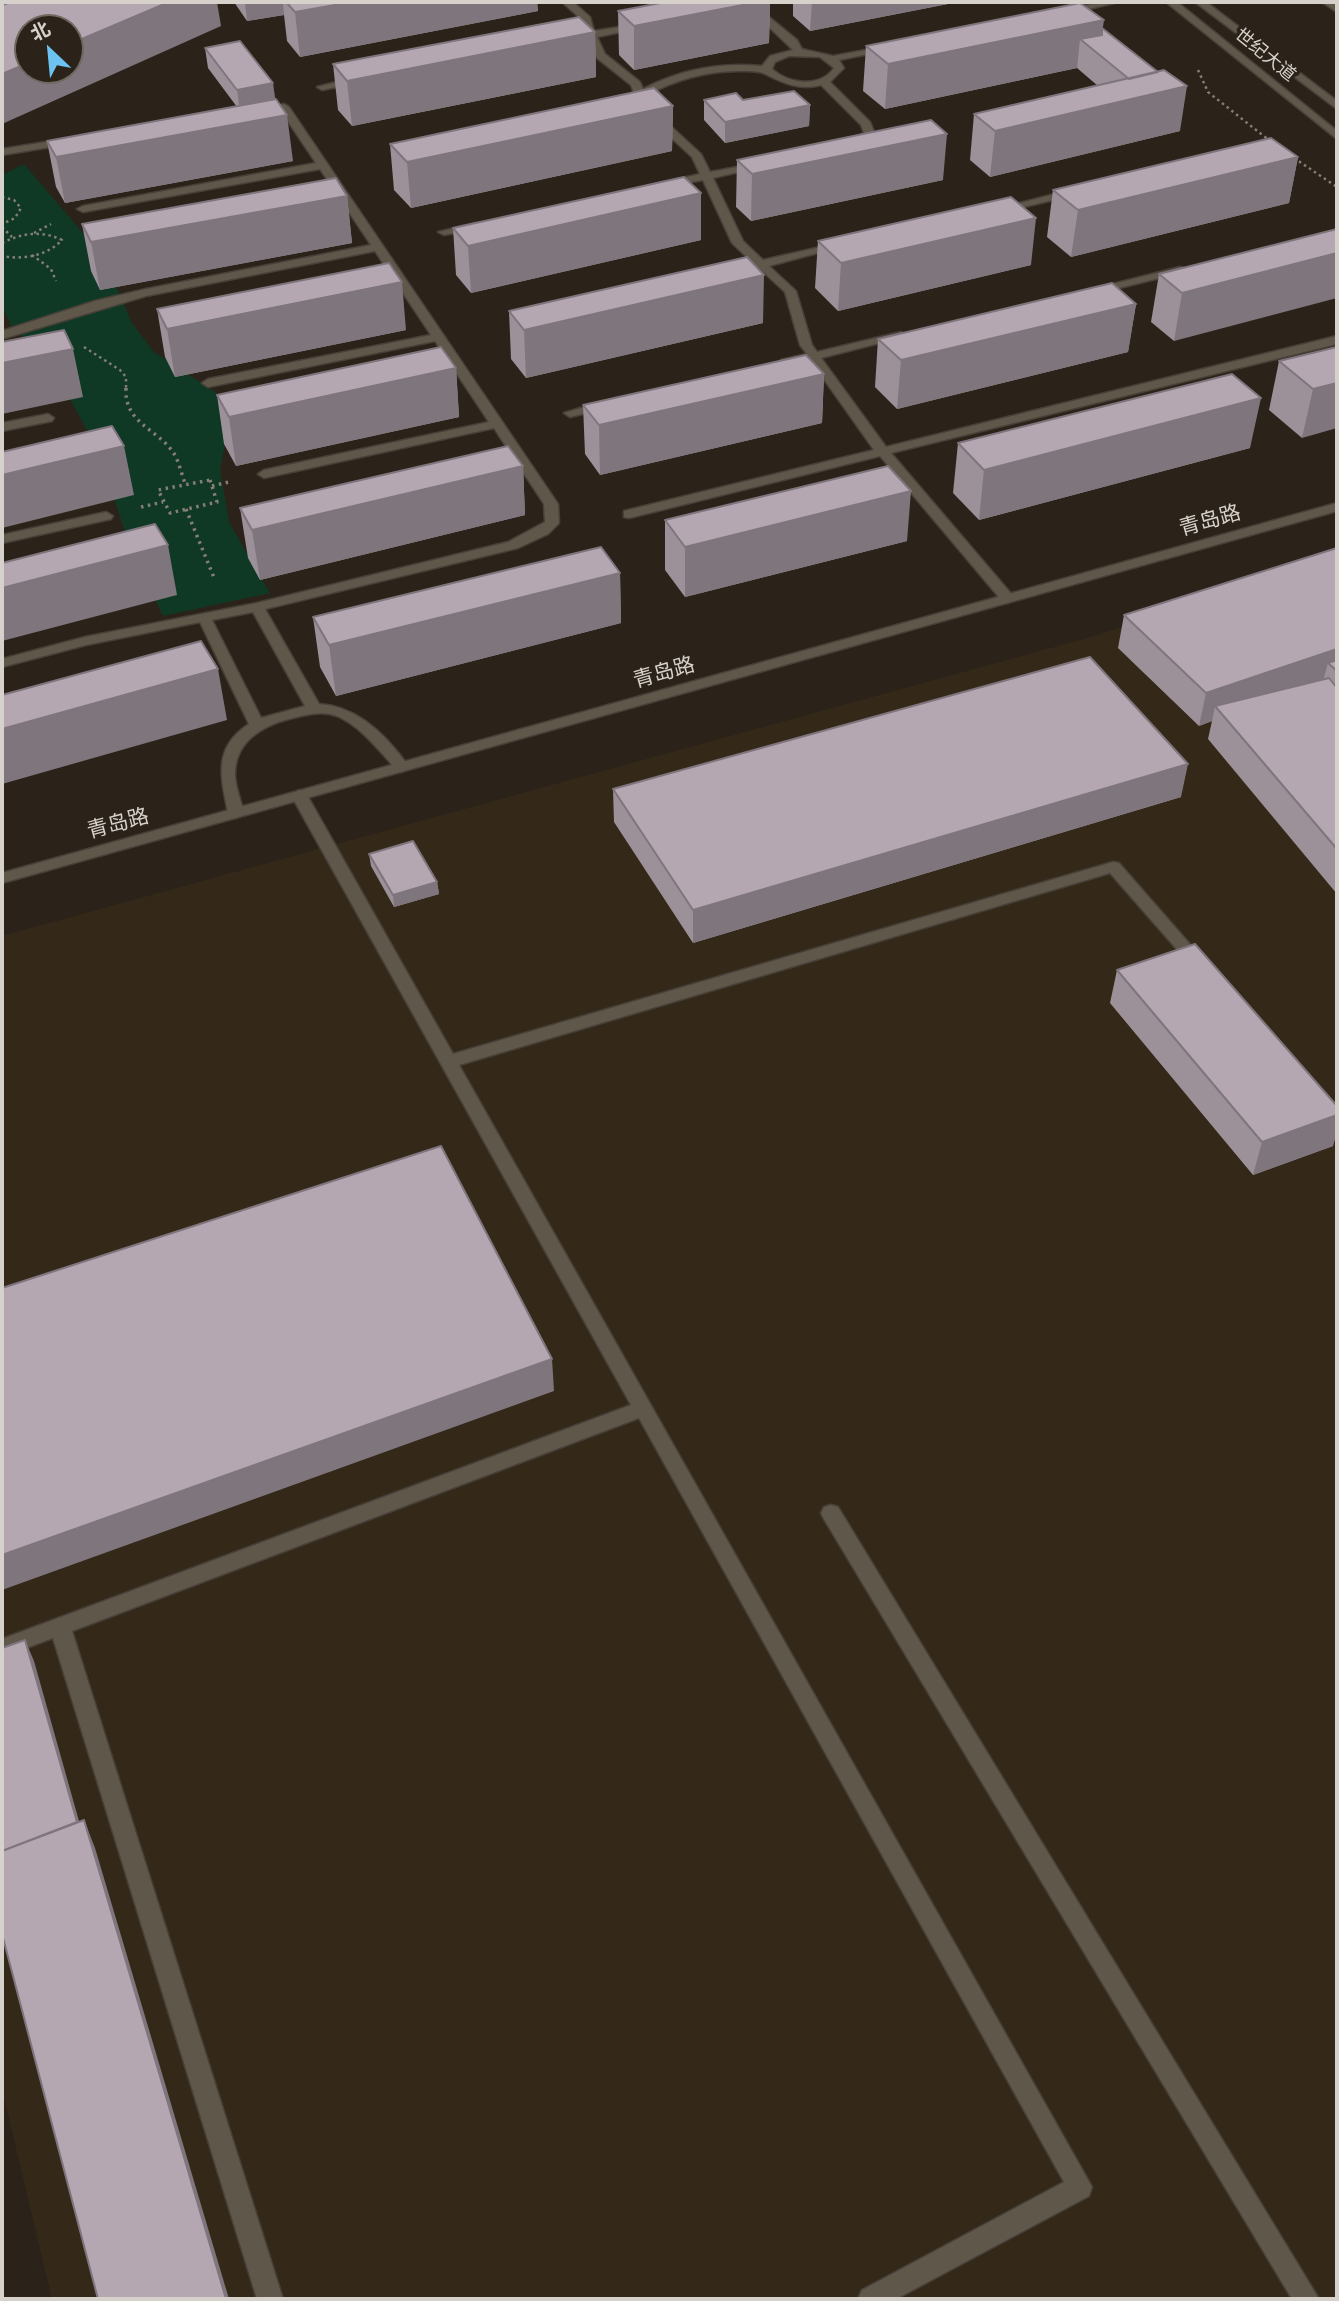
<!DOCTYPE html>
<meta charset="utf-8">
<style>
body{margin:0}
#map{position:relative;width:1339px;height:2301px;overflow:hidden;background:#2b2319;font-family:Figtree,"Noto Sans SC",sans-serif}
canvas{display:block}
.frame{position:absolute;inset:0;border:4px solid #d6d1cb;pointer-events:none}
.north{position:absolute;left:14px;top:14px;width:70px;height:70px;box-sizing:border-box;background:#2b2319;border:2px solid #6f6960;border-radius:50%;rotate:334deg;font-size:19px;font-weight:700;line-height:28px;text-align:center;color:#d6d1cb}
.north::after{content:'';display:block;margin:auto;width:24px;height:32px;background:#6cc3f2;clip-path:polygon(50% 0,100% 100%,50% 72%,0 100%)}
</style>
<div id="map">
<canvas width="1339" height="2301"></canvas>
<div class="frame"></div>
<div class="north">北</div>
</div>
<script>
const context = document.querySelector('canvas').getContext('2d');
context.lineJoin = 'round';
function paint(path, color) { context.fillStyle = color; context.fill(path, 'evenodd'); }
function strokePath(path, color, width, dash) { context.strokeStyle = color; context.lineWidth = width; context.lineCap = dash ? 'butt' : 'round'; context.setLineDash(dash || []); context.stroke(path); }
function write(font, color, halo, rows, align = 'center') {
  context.font = font + ' Figtree,"Noto Sans SC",sans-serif'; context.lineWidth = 7; context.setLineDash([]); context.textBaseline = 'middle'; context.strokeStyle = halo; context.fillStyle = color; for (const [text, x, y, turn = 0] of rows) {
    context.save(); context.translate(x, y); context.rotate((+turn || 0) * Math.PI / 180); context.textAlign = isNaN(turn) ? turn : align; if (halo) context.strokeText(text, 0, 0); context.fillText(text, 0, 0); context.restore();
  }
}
paint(new Path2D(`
 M1337,557V2299H52L2,2089V936L1091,637Z`), '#342919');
paint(new Path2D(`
 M24,164L88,239L118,291L132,323L154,352L221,396L230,419L220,470L229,522L270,593L163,616L130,547L99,453L54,369L11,325L2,307V175Z`), '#0f3924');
const lane = new Path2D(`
 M562,2H573L590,17L594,31L645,23V27L597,37L605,54L640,82L643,89C681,69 720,62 762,66L770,56L793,50L749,8V4L752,3L797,40L802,49L833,56L893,45V49L839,60L844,68L830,82L870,122L875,134L849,148L844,145L845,143L864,133L861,125L821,85C800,91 783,83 765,74C760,71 750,71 744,71C708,70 677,79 645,96L649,106L701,154L710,172L764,162V166L713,178L743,241L763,260L838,243L844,246L769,266L796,291L812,345L817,352L901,332L907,336L821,358L886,447L1337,336V344L891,453L1013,596L1015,599L1008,603L1003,602L880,456L629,518L624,517V511L874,450L811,361L781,366V360L807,354L800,345L785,292L759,268H749L747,266L753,263L732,243L703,180L660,187V183L700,174L692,157L640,109L631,85L597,58L588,38L575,39V35L585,33L582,20ZM789,56L820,57L834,68C820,88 789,84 772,69L775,62Z
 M1100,2H1118L1064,15L1059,12Z
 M1322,2H1333L1337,5V12Z
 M356,77L361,80L360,82L322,90L317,87Z
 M284,104L289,107L558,504L559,523L548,534L518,548L265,609L319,704C358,706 388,737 409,767L402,772L397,770C379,751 362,727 337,716C322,710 304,715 289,719C261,726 234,743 235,776C236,789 241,801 244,813L236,818L228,813C221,777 212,748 249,724L200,622L86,645L2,667V659L85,637L257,603L508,542L545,522L544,504L494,428L264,478L258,474L264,470L489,422L435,341L208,387L202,383L208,379L431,335L375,251L146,296L2,339V331L95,301L146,289L371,245L320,169L83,212L77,209L83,206L316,163L281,111L261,114L256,111ZM253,612L305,706L261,718L212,620Z
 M71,138L76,141L75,143L2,155V149Z
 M1074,189L1078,190V194L999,213L993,210Z
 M476,223L482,226L480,228L444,235L438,232Z
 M1180,267L1184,268V272L1091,295L1085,291Z
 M604,401L610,405L608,408L570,417L564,413Z
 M48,414L54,418L52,421L2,431V423Z
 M106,512L113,516L111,519L2,543V535Z
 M299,790L307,795L453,1054L1113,862L1119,863L1209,966L1201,972L1195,970L1110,873L459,1065L1092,2187L1089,2196L896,2299H858L862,2290L1064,2182L639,1418L72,1631L283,2299H257L53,1638L2,1657V1639L631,1405L291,795Z
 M831,1505L838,1507L1319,2299H1292L824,1519L821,1513L824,1507Z`);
const secondary = new Path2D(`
 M1166,2H1177L1337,131V139Z
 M1195,2H1206L1337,101V109Z
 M1337,503V511L2,883V873Z`);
strokePath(lane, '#464038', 3);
strokePath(secondary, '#464038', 3);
strokePath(new Path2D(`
 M1198,70L1208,92L1270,141
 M1294,158L1337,187
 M2,197L14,200L21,208L15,218L2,224
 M2,227L12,237
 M34,233L51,224
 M2,243C22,233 42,230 62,240C47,256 23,260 2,256
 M32,255L51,269L56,281
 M84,347L120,370L126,377V390`), '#857e76', 2.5, [2.5, 3.5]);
strokePath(new Path2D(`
 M126,388C124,423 156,428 173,452C179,461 181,473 185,483
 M210,480L217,502L170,513L158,490Z
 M212,486L229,482
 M141,507L163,502
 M186,509L215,580`), '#857e76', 3.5, [2.5, 4.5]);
paint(lane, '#60574b');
paint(secondary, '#60574b');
paint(new Path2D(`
 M234,2H537L538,11L300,57L287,41L284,15L247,21Z
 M666,2H770L769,43L634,70L619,55L618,11Z
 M793,2H958L810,31L793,16Z
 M1102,28L1180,131L990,177L970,160L974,114L1098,86L1077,68L885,109L863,91L866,46Z
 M595,32L596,77L352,126L338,110L333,64Z
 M205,48L275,100L293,161L65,203L56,187L47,141L237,107L208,68Z
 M704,100H743L810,105L809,126L725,143L704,120Z
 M673,106L672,151L411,208L394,190L390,144Z
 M1298,157L1289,203L1071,257L1047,237L1053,190Z
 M737,160L943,180L751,221L736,207Z
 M347,196L352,243L100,290L91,271L82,224Z
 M453,228L701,240L471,293L456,275Z
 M1337,229L1174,341L1151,322L1159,274Z
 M818,241L1031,265L838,311L815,288Z
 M1136,304L1128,352L897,409L875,387L878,339Z
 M157,309L406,330L175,377L165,357Z
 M509,311L763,323L526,378L511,359Z
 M1337,347L1302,438L1269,410L1279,361Z
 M456,368L459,417L236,466L224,444L217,395Z
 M824,374L822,423L600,475L585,454L583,405Z
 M958,443L1250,448L979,520L953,493Z
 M523,466L525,515L260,580L248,558L240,508Z
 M665,520L907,541L685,597L665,570Z
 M1337,548V894L1208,739L1212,721L1199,726L1118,648L1124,615Z
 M620,573L621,623L336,696L320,667L313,617Z
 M613,789L1181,797L693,943L614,822Z
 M369,854L437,882L439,894L394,907L371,866Z
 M1117,970L1333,1146L1253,1175L1110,1003Z`), '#9c9099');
paint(new Path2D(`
 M169,2H217L221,26L2,124V74L28,63V70H70V44Z
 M245,2H283L284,15L247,21Z
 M352,2H537L538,11L300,57L295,12Z
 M758,2H770L769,43L634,70V26Z
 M812,2H958L810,31Z
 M1104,20L1099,54L1080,39L1077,68L885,109L888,64Z
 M595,32L596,77L352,126L347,81Z
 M273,83L276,104L240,111L237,90Z
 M1187,86L1180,131L990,177L995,131Z
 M810,105L809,126L725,143V122Z
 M673,106L672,151L411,208L407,162Z
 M287,115L293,161L65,203L56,157Z
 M947,134L943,180L751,221L752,174Z
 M1298,157L1289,203L1071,257L1078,210Z
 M701,193V240L471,293L468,246Z
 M347,196L352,243L100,290L91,242Z
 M1036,218L1031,265L838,311L841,263Z
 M1337,253V298L1174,341L1182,293Z
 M764,275L763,323L526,378L524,330Z
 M402,282L406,330L175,377L167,329Z
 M1136,304L1128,352L897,409L901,360Z
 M73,349L83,397L2,414V363Z
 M456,368L459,417L236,466L229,417Z
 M824,374L822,423L600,475L599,425Z
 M1337,383V428L1302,438L1313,389Z
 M1261,398L1250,448L979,520L984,470Z
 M124,446L134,495L2,528V475Z
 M523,466L525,515L260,580L252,530Z
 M911,491L907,541L685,597V547Z
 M168,545L177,595L2,641V588Z
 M620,573L621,623L336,696L329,645Z
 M1337,649V671L1328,663L1322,685L1215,706L1212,721L1199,726L1206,693Z
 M218,669L227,720L2,784V729Z
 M1188,764L1181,797L693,943V910Z
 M437,882L439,894L394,907L393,895Z
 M1337,1115V1133L1333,1146L1253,1175L1262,1142Z
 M552,1359L554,1391L2,1590V1555Z
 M25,1640L34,1661L86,1846L2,1878Z
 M84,1820L95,1848L229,2299H226Z`), '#7f757d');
const building = new Path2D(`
 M11,2H169L70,44V28H28V63L2,74V5Z
 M286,2H352L295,12Z
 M666,2H758L634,26L618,11Z
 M1080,3L1104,20L888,64L866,46Z
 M579,17L595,32L347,81L333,64Z
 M1102,28L1158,72L1129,79L1080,39L1102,35Z
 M240,41L273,83L237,90L205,48Z
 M1164,70L1187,86L995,131L974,114Z
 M654,88L673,106L407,162L390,144Z
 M794,91L810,105L725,122L704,100L736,93L743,100Z
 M276,99L287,115L56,157L47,141Z
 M931,120L947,134L752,174L737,160Z
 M1271,138L1298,157L1078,210L1053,190Z
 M684,177L701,193L468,246L453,228Z
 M336,178L347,196L91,242L82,224Z
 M1011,197L1036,218L841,263L818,241Z
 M1337,229V253L1182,293L1159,274Z
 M747,257L764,275L524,330L509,311Z
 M389,263L402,282L167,329L157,309Z
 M1112,283L1136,304L901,360L878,339Z
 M64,330L73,349L2,363V342Z
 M441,347L456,368L229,417L217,395Z
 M1337,347V383L1313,389L1279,361Z
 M806,355L824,374L599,425L583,405Z
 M1232,374L1261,398L984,470L958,443Z
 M112,426L124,446L2,475V452Z
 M508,446L523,466L252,530L240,508Z
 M888,466L911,491L685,547L665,520Z
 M155,524L168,545L2,588V563Z
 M601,547L620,573L329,645L313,617Z
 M1337,548V649L1206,693L1124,615Z
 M201,641L218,669L2,729V695Z
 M1090,657L1188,764L693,910L613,789Z
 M1337,660V671L1328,663Z
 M1329,678L1337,688V849L1215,706Z
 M413,841L437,882L393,895L369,854Z
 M1195,944L1337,1106V1115L1262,1142L1117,970Z
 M441,1146L552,1359L2,1555V1288Z
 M25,1640L77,1822L2,1851V1648Z
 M84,1820L226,2299H98L2,1934V1851Z`);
paint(building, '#b5a7b2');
strokePath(building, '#7f757d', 2);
write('18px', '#d6d1cb', '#2b2319', [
 ["世纪大道",1265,55,39]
]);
write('21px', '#d6d1cb', '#2b2319', [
 ["青岛路",1210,521,-16],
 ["青岛路",664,673,-16],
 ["青岛路",118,824,-15]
]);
</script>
